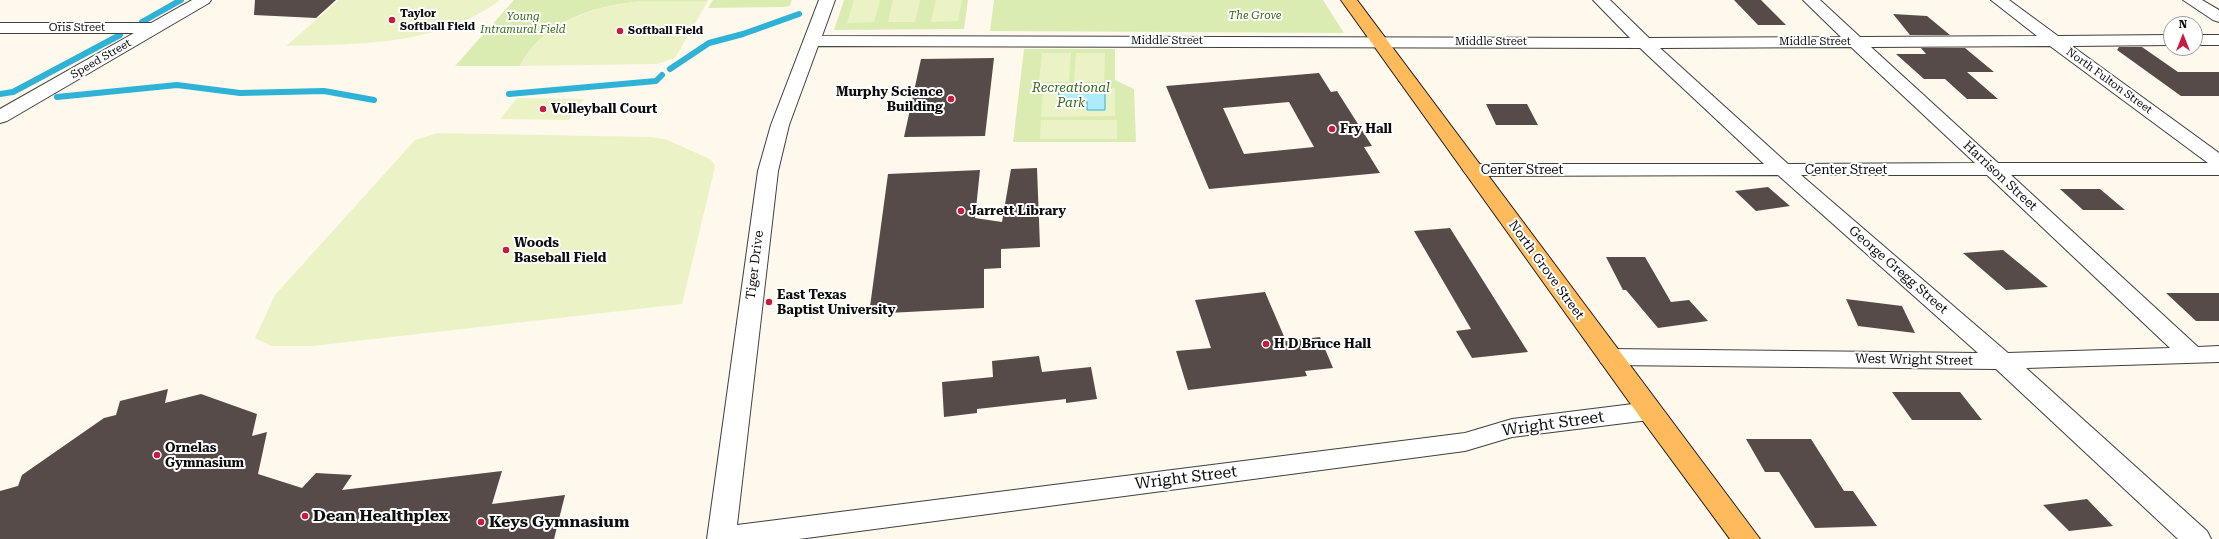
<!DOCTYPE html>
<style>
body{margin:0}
#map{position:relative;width:2219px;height:539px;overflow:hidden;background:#fff8ec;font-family:"Roboto Serif",serif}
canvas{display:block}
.north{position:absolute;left:2163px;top:16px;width:40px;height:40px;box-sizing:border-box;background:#fff;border:1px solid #9e9e9e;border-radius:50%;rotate:0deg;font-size:11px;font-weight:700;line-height:16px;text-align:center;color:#0d0d0d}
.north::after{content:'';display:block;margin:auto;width:14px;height:18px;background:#c71b42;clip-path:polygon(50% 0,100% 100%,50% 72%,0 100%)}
</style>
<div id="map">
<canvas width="2219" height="539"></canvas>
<div class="north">N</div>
</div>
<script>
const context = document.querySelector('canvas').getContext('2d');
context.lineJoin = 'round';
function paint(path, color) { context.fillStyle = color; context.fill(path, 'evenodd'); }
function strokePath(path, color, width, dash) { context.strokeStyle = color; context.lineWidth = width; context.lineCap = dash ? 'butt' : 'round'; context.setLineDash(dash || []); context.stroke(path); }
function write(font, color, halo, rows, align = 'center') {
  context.font = font + ' "Roboto Serif",serif'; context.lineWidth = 4; context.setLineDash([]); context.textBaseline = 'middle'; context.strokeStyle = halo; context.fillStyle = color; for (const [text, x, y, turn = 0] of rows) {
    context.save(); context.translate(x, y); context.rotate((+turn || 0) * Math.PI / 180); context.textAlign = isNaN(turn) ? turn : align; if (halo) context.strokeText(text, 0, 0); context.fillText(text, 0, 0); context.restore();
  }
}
paint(new Path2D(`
 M514,0H709C700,4 672,1 660,1C608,1 546,16 520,66H455Z
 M713,0H792L790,6L783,7L708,8Z
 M844,0H968L964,29L834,30Z
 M994,0H1323L1344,33L990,31Z
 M1024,49H1115V80L1134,89L1136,142H1013Z`), '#dbecb3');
paint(new Path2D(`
 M339,0H500C439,46 359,44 286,46Z
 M854,0H880L874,22L847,23Z
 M893,0H920L915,22H888Z
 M936,0H962L958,21L931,22Z
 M640,1H708L675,58L657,64L520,66C543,21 594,7 640,1Z
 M1042,53H1071L1069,82H1039Z
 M1076,53H1105L1104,82H1074Z
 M1043,88H1115V116L1041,117Z
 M517,98L584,99L569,120L500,119Z
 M1041,120H1117V139H1040Z
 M438,133L649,137L665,139L710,159L715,165L714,171L682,304L312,346H271L255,338L275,295L415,140Z`), '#ebf3c6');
const water = new Path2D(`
 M1105,91V110H1087V101L1058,102L1059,92Z`);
paint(water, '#adecfb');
strokePath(water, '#2eb3d7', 1);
strokePath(new Path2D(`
 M142,22L181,0
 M670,69L709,43L743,34L799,14
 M0,94L13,92L120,35
 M509,94L656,81L662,75
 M57,97L177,85L240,93L324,91L374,100`), '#2eb3d7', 6);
paint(new Path2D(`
 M255,0H336L316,18L254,15Z
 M1734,0H1761L1786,25H1758Z
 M1893,14L1927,16L1950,35H1910Z
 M2119,47H2142L2178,72H2219V96H2181L2117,50Z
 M1921,48H1965L1994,72H1967L1998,99H1967L1945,79H1924L1896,54H1926Z
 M994,58L985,136L904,137L921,59Z
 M1319,73L1331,92L1337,91L1372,146L1364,147L1380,173L1209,189L1166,86ZM1289,102L1314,147L1244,154L1223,108Z
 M1486,104H1527L1538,125H1496Z
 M1037,168L1040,247L1001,249V268L984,269V308L869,314L888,174L980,170L975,218L1002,222L1011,169Z
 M1768,187L1790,206L1756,211L1735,191Z
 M2060,189H2100L2125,210H2083Z
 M1450,228L1528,352L1472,358L1456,331L1471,329L1414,231Z
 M2003,250L2048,287L2006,290L1963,253Z
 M1606,257H1645L1671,302L1689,300L1708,321L1658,328L1626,290H1623Z
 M1265,292L1286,341L1320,337L1333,368L1305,371L1307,376L1188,390L1176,351L1211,348L1195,300Z
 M2166,293H2219V321H2196Z
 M1846,299L1902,306L1915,333L1858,326Z
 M1039,356L1042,372L1091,367L1097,399L1066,403V399L977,409V413L944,417L942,382L993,377L992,361Z
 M168,389L165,403L201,394L257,414L252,436L267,432L258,474L302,488L316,473L352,475L342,490L502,471L492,504L565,495L554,539H0V491L18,486L22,475L104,418L116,415L120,401Z
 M1892,392H1960L1982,420H1912Z
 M1746,439H1811L1844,491H1853L1877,526L1815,528L1779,472H1765Z
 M2087,499L2113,526L2069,531L2043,505Z`), '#564b48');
const minor = new Path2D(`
 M192,0H211L209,3L7,121L0,123V109L134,33H0V23H151Z
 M819,0H835L822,36L1630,38L1593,0H1610L1649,38L1841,37L1803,0H1820L1860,37L2037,36L1991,0H2009L2058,36L2171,35V45L2072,46L2219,153V175H2011L2198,347L2219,346V362L2026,368L2207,531L2211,539H2178L1996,369L1610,365L1601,363L1598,357L1601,351L1610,349L1978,353L1778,175L1473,176L1466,174L1463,170L1466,166L1473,164H1764L1640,48L818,46L789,125L778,171L737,525L1465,433L1512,419L1649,402L1658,405L1662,411L1658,417L1649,420L1512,437L1465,451L799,539H707L758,171L771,125ZM2050,46L2208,163H1998L1871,47ZM1851,47L1975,163L1788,164L1660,48ZM1801,175H1987L2170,348L2008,353Z
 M2183,0H2202L2219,10V22L2213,20Z
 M2195,35H2219V45H2195Z`);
const major = new Path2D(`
 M1341,0H1357L1760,539H1730L1640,417Z`);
strokePath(minor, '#404040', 2);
strokePath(major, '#1e1e1e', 2);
paint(minor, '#fff');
paint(major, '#ffba5c');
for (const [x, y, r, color] of [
 [392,20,4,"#c71b42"],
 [620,31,4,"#c71b42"],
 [951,99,4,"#c71b42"],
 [543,109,4,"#c71b42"],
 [1332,129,4,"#c71b42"],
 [961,211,4,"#c71b42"],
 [506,250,4,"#c71b42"],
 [769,302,4,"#c71b42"],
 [1266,344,4,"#c71b42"],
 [157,455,4,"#c71b42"],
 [305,516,4,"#c71b42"],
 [481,522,4,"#c71b42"]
]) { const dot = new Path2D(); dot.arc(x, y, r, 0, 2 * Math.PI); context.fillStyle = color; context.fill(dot); strokePath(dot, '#fff', 1.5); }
write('bold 11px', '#0d0d0d', '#fff', [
 ["Taylor",400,14],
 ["Softball Field",400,27],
 ["Softball Field",628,31]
], 'left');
write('italic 11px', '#386918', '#fff', [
 ["The Grove",1255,16],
 ["Young",523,17],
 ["Intramural Field",523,30]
]);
write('11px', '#0d0d0d', '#fff', [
 ["Oris Street",77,28],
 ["Middle Street",1167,41],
 ["Middle Street",1491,42],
 ["Middle Street",1815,42],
 ["Speed Street",101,59,-30],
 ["North Fulton Street",2109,81,36]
]);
write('italic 13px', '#386918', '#fff', [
 ["Recreational",1071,88],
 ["Park",1071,103]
]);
write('bold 13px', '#0d0d0d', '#fff', [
 ["Murphy Science",943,92,"right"],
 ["Building",943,107,"right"],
 ["Volleyball Court",551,109],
 ["Fry Hall",1340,129],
 ["Jarrett Library",969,211],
 ["Woods",514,243],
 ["Baseball Field",514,258],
 ["East Texas",777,295],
 ["Baptist University",777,310],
 ["H D Bruce Hall",1274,344],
 ["Ornelas",165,448],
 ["Gymnasium",165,463]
], 'left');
write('13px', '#0d0d0d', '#fff', [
 ["Center Street",1522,170],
 ["Center Street",1846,170],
 ["Harrison Street",2000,176,43],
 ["Tiger Drive",755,265,-83],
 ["North Grove Street",1546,270,54],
 ["George Gregg Street",1898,270,41],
 ["West Wright Street",1914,360,1]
]);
write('16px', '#0d0d0d', '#fff', [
 ["Wright Street",1553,424,-8],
 ["Wright Street",1186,478,-7]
]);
write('bold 16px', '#0d0d0d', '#fff', [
 ["Dean Healthplex",313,516],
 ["Keys Gymnasium",489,522]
], 'left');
</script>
